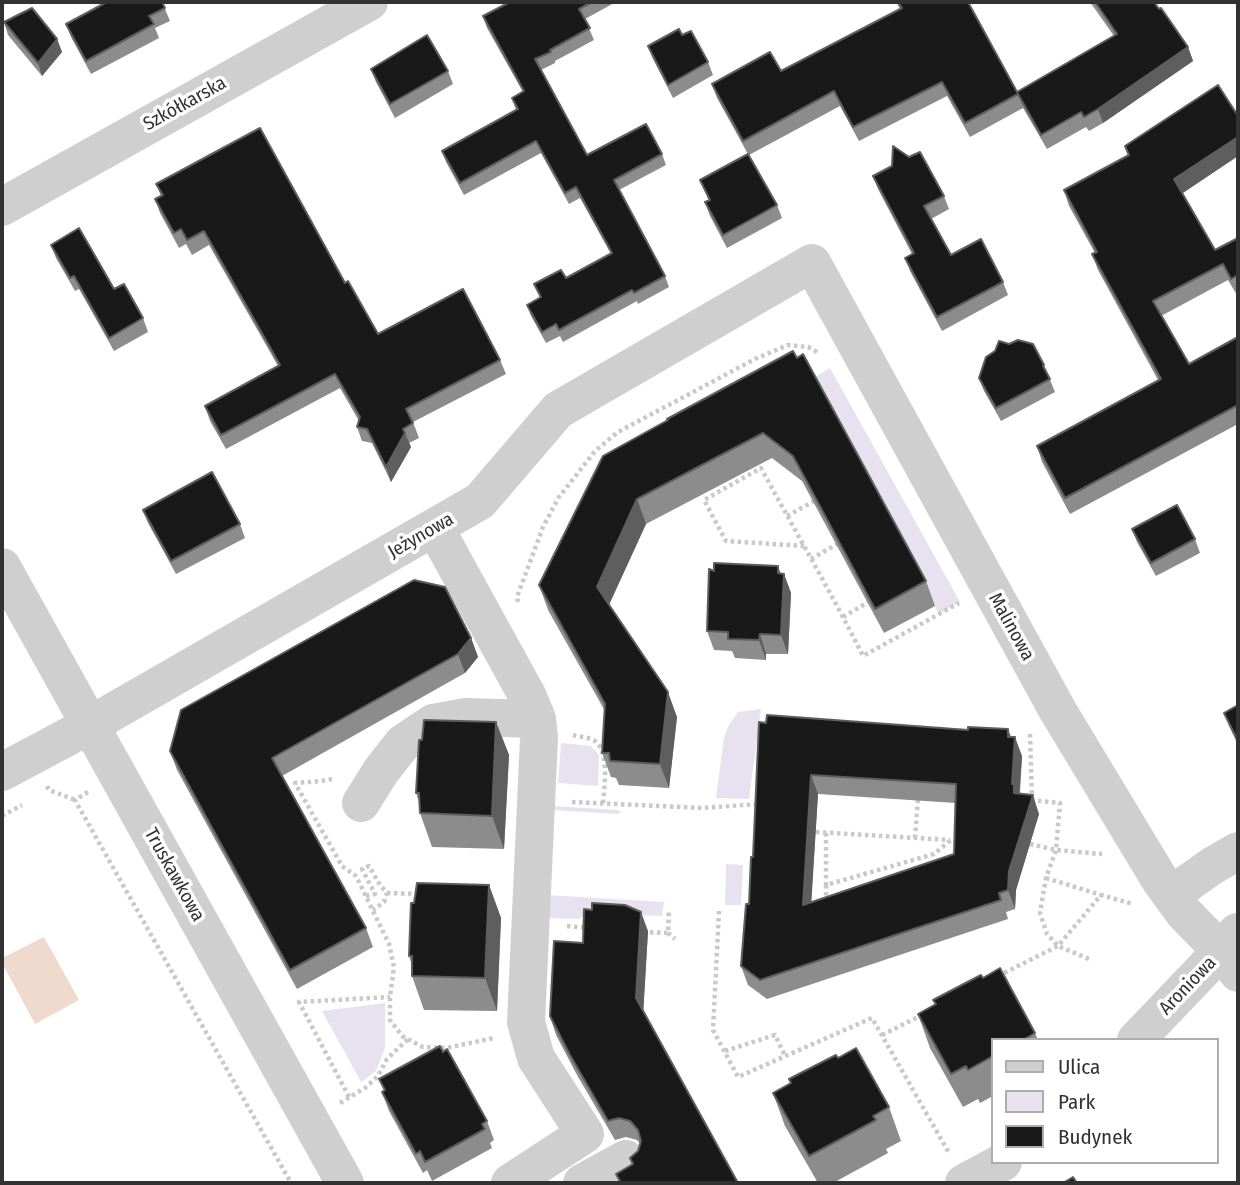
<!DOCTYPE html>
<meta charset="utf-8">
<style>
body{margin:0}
#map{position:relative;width:1240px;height:1185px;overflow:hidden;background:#fff;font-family:"Fira Sans Condensed",sans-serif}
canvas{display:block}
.frame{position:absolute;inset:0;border:4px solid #323232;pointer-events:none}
.legend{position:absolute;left:991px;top:1038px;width:228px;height:126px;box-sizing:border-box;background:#fff;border:2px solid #adadad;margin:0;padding:9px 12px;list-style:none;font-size:21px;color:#323232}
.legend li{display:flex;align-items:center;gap:14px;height:35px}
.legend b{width:35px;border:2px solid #adadad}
</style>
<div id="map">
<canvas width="1240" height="1185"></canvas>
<div class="frame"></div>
<ul class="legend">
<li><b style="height:9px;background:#cfcfcf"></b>Ulica</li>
<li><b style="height:19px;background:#e8e1ef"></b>Park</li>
<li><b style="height:19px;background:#191919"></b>Budynek</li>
</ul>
</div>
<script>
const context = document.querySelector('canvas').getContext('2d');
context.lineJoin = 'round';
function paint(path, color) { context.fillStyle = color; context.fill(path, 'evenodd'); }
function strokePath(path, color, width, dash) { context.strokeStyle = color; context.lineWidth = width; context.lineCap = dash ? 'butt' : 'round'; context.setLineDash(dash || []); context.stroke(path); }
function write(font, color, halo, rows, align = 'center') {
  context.font = font + ' "Fira Sans Condensed",sans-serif'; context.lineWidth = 7; context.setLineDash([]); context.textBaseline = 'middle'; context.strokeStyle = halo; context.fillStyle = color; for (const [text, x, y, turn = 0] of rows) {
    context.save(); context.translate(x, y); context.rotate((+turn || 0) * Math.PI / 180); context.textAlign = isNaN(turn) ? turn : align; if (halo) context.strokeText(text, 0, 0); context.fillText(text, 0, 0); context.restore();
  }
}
paint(new Path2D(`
 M830,368L960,602L939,614L812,379Z
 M761,709L749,799L716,798L724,737L729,725L738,712Z
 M561,743L591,746L599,755L598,786L558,783Z
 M551,806L618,810L621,812L618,814L552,810Z
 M726,864L743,865L741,905H725Z
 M546,895L664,902L662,916L587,913L579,919L544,918Z
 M385,1003V1048L376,1071L361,1082L322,1011Z`), '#e8e1ef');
paint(new Path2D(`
 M44,937L79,1000L35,1024L2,963V958Z`), '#efdbcd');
strokePath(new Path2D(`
 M787,516L816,500
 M804,546L726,541L704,500L761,468C795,531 831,592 863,656L959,603
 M811,559L839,543
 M518,602L517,597L543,527L559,497L595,451L618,432L755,359L788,345L808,347L819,353
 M843,617L870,601
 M1030,734L1032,799
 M573,735C579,737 589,737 595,741C610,753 604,787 603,804
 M332,779L321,781L295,783L342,866L356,876L389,944L394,967L390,997V1020L402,1036L423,1047L446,1048L494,1038
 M47,786L49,790L75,800
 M88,792L75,800L291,1183
 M1031,800L1060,803L1056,850L1046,878L1040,913L1047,934L1058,946L1089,959
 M572,802L703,808L759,804
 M2,816L22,805
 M816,832L950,840
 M826,833V885L934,854L951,840
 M915,838L918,798
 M1030,844L1056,850L1102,854
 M1046,878L1101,895
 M826,885V902
 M387,893L421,894
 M366,896L375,894L362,869L369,866L380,885L387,893L384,902L373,910
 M719,911L713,1030L738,1077L872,1018L949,1153
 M567,926L589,928
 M643,932L668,933L669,910
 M668,933L675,939
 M998,976L1058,946L1101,895L1133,904
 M882,1035L922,1015
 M725,1051L775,1035L785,1056
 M349,1097L299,1002L390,997
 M340,1103L365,1088L378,1076L387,1059L408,1039`), '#c9c9c9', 4.5, [3.5, 3.5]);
strokePath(new Path2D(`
 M2,207L369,2
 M435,528L528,697L537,719L539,738L526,1022L536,1058L585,1134L510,1183
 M2,567L345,1183
 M2,772L90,725L480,501L558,410L812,263L1058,711L1160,880L1184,913L1221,951L1238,973
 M361,803L381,771L403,743L433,723L466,717L537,719
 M1171,895L1212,866L1238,851
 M1136,1040L1221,951L1237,932
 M582,1183L626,1159
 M964,1183L1003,1162`), '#cfcfcf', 38);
paint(new Path2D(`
 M104,2H162L170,21L155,28L159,38L91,74L71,37L66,24L105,3Z
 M510,2H616L585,19L594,40L555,61V63L541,70L587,155L662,154L666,165L619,190L665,276L669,287L638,304L637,301L563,342L560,336L546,343L531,316L527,305L540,298L534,284L566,278L611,254L580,198L569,204L541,153L464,195L446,162L442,151L516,110L512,98L523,92L487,28L483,16Z
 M896,2H968L1017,92L1114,36L1090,2H1154L1188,47L1193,61L1103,123L1089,131L1086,127L1047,149L1023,108L970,137L947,96L859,141L840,106L749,155L777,205L782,218L727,248L710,216L705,202L709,201L700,180L748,154L717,98L712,84L781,71L900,9Z
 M4,22L57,39L62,52L42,76L8,35Z
 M682,35L708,62L713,75L673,98L653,59L648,46Z
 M371,69L448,71L453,84L395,118L376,82Z
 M1125,146L1238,156L1182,193L1215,250L1238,238V294L1237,295L1228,280L1161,316L1189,364L1238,337V424L1070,514L1042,462L1037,446L1158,380L1098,270L1092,254L1095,253L1069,206L1064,190L1128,156Z
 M873,176L944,196L949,209L931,219L951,255L1003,282L1008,295L942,331L910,271L905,258L912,254L878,189Z
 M156,184L345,283L378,334L500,360L506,374L413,422L419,438L409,443L411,447L391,482L372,443L362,441L357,427L359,421L340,388L226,449L210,421L205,406L278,366L209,245L192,255L186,244L179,248L160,213L155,199L161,196Z
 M51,245L114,289L143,318L148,332L114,351L79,289L75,291L56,258Z
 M793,351L926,581L935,606L884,633L802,481L772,458L646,524L609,605L677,717L669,788L619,785L616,778L611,777L602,753L605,711L548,610L539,585Z
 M1044,365L1055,392L1001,421L984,391L979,378Z
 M143,510L240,524L245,538L176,574L148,523Z
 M1132,529L1195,539L1200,553L1156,576L1137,542Z
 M714,571L784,574L791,593L788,654H766V660L735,658L732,651L714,650L707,631Z
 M471,638L478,657L465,673L282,776L366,928L373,947L297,989L177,770L170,751Z
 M1238,705V745L1229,726L1224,713Z
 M496,722L509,755L504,849L432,847L420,813L419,802L416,793L422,740Z
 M759,722L1011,737L1022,756L1020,794L1039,814L1016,890L1015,909L1006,912L1008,919L767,999L748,985L741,966L749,904L753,857ZM818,794L956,803L954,854L811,902Z
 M489,885L501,918L497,1011L424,1010L412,976V965L409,956L414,903Z
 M648,931L643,1012L738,1183H619L616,1174L632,1164L630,1158L638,1151L640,1144L637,1140L626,1137L615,1140L577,1075L556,1035L550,1016L583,943Z
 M983,978L1035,1033L1038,1040H993V1096L980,1103L978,1099L963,1107L930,1048L918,1014L935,1005L933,1000Z
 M838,1058L889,1107L901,1141L886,1149L888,1153L833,1183H818L785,1126L773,1093L791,1084L789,1079Z
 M379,1079L487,1121L494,1140L490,1143L492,1148L432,1181L427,1170L423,1173L389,1111L382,1092L384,1090Z`), '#8c8c8c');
paint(new Path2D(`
 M57,39L62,52L42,76L38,63Z
 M1188,47L1193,61L1103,123L1098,109Z
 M1238,137V156L1180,195L1174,179Z
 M405,433L411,447L391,482L386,467Z
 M637,499L646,524L606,611L597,587Z
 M778,566L783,581L784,574L791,593L788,654L781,635Z
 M760,634L766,654V660L759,640Z
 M471,638L478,657L465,673L458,654Z
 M668,692L677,717L669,788L660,764Z
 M496,722L509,755L504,849L492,816Z
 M1008,729L1015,747V737L1022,756L1019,798L1014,793L1012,784L1008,737Z
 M811,775L818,794L810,924L803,905Z
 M1033,795L1039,814L1016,890L1015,909L1008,890L1009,871Z
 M489,885L501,918L497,1011L485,978Z
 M641,912L648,931L643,1017L636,998Z`), '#5e5e5e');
const building = new Path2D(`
 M107,2H162L165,8L149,16L154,24L86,61L66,24Z
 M510,2H592L579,9L590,28L550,50L551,52L535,59L587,155L646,124L662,154L614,180L665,276L634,293L632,290L559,330L556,324L542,332L527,305L541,297L534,284L561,270L566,278L612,253L576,187L565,193L536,141L460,183L442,151L518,109L512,98L524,91L483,16Z
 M898,2H968L1017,92L1117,34L1095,2H1154L1159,9L1161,8L1188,47L1098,109L1084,117L1081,112L1041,135L1018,94L965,123L942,82L853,127L834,91L743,141L712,84L770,52L781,71L902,8Z
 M32,8L57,39L38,63L4,22Z
 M679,29L682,35L691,31L708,62L668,85L648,46Z
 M427,35L448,71L390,104L371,69Z
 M1218,85L1238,116V137L1174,179L1215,250L1238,238V275L1231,279L1223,264L1153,301L1189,364L1238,337V405L1065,498L1037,446L1161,379L1092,254L1097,252L1064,190L1129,155L1125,146Z
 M260,128L345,283L348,281L378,334L463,289L500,360L406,409L413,423L403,429L405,433L386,467L367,429L357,427L360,417L335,374L221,435L205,406L280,365L204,231L187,240L181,229L174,233L155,199L163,195L156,184Z
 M893,146L909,157L920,152L944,196L924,206L951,255L981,239L1003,282L937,317L905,258L914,253L873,176L892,166Z
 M748,154L777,205L723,235L705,202L710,200L700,180Z
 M79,228L114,289L124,284L143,318L109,338L74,276L70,278L51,245Z
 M1018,340L1033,344L1044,365L1043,366L1050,379L996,408L979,378L986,357L995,351L999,341L1009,344Z
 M793,351L797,358L803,354L926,581L875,609L793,456L763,433L637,499L597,587L668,692L660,764L610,761L609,753H602L605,704L539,585L603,456L668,420L667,419Z
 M212,472L240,524L171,561L143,510Z
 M1177,505L1195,539L1151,563L1132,529Z
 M714,563L778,566V573L784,574L781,635L760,634L759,640L728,639V632L707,631L709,569L714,571Z
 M414,580L445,587L471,638L458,654L272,758L366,928L290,970L170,751L181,710Z
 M1238,705V741L1224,713Z
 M767,715L968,730V727L1008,729V737H1015L1012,784H1014V793L1033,795L1009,871L1008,890L999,893L1001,900L760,980L741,966L746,904H749L751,857H753L759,722L766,723ZM811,775L956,784L954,854L803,905Z
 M424,720L496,722L492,816L420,813L419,793H416L419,740H422Z
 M417,883L489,885L485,978L412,976V956H409L410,928L411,903H414Z
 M592,903L625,905L641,912L636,998L738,1183H621L616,1174L633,1164L630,1158L638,1151L641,1141L638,1130L630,1121L619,1118L608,1121L570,1055L550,1016L554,941L583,943L584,909L592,910Z
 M1000,968L1035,1033L1023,1040H993V1056L968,1070L966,1066L951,1074L918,1014L936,1004L933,1000L981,975L983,978Z
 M440,1046L443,1052L447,1049L487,1121L482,1124L485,1129L425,1162L420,1151L416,1154L382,1092L385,1090L379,1079Z
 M856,1048L889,1107L873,1116L876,1120L809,1156L773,1093L791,1083L789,1079L836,1055L838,1058Z
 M1073,1177L1077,1183H1063Z`);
paint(building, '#191919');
strokePath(building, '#5e5e5e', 2);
write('19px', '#323232', '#fff', [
 ["Szkółkarska",185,104,-29],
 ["Jeżynowa",421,536,-30],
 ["Malinowa",1011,627,61],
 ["Truskawkowa",174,875,61],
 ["Aroniowa",1188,986,-46]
]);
</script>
